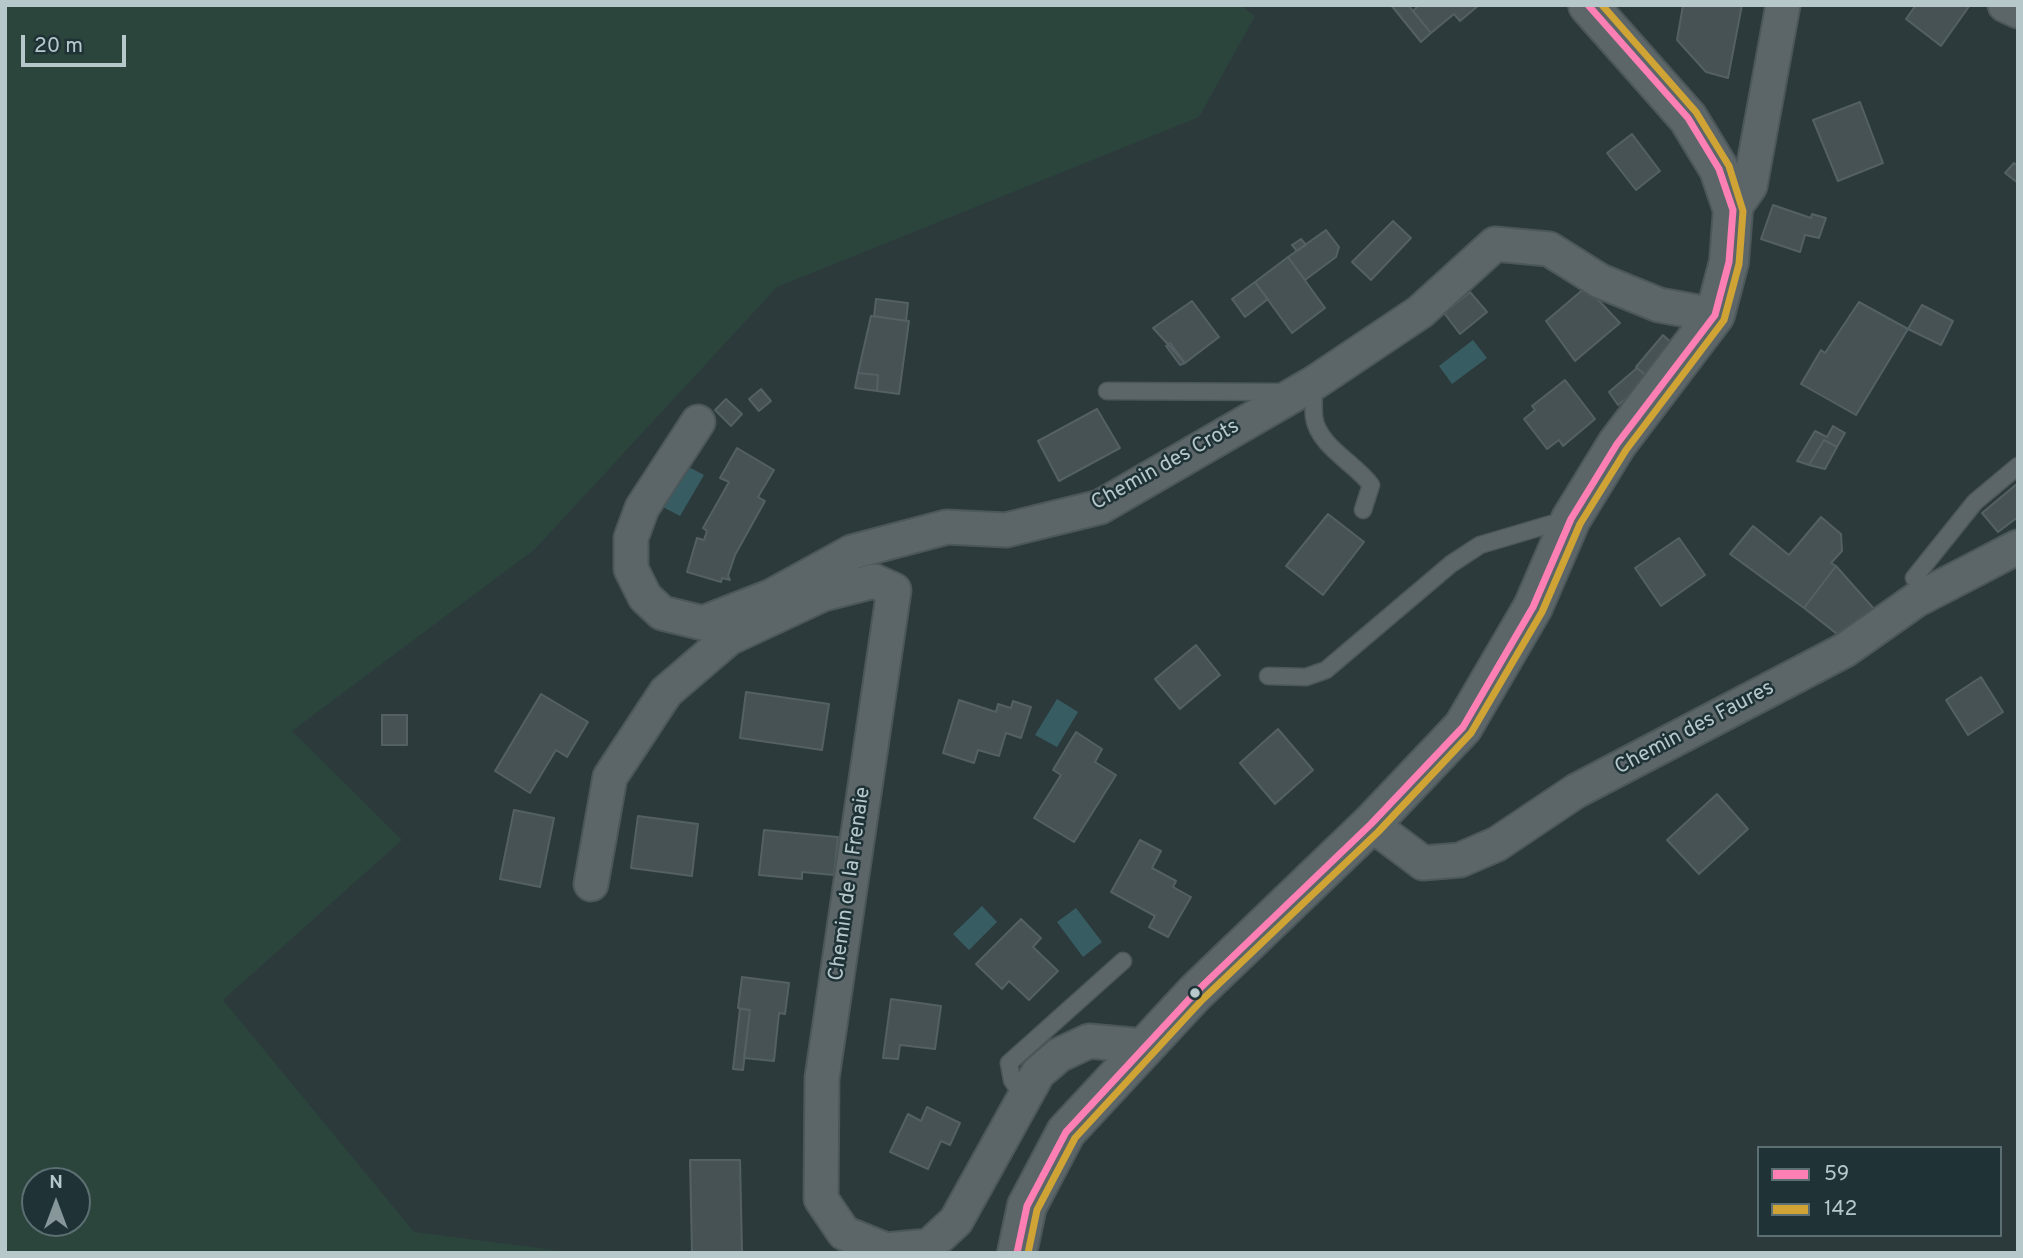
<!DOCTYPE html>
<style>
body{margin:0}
#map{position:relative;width:2023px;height:1258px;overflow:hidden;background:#2c3a3c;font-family:Overpass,sans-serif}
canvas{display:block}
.frame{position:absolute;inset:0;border:7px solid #b7c8cb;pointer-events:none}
.legend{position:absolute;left:1757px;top:1146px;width:245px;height:91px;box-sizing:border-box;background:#1f3337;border:2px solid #5c6f72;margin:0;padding:9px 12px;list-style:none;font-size:21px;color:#b7c8cb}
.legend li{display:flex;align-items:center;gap:14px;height:35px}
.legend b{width:35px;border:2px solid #5c6f72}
.north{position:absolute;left:21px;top:1167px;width:70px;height:70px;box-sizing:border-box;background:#1f3337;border:2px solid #5c6f72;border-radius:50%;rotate:0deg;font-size:19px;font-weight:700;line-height:28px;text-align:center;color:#b7c8cb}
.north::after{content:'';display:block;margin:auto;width:24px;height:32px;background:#869699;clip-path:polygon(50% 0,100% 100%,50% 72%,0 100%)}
.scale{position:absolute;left:21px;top:35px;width:105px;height:32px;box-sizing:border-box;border:4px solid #b7c8cb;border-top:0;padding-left:9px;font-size:21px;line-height:24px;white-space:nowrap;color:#b7c8cb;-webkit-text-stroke:5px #1f3337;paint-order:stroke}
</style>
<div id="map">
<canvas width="2023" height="1258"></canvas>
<div class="frame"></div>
<ul class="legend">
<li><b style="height:9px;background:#fe7fb3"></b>59</li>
<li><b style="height:9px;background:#d0a434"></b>142</li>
</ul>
<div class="north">N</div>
<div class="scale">20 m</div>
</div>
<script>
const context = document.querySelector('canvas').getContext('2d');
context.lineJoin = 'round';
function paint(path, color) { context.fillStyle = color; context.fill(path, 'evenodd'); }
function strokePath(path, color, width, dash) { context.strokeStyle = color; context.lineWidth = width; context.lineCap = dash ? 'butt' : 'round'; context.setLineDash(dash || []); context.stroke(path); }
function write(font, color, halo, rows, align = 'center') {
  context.font = font + ' Overpass,sans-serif'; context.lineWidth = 5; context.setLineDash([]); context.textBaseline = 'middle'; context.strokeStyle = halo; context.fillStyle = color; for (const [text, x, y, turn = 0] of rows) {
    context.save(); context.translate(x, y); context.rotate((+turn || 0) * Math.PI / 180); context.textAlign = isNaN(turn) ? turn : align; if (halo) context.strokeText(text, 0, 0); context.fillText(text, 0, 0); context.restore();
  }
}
paint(new Path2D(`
 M5,5H1240L1255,16L1199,117L777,287L535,549L292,731L402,840L223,1000L414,1232L578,1253H5ZM35,1181H77V1223H35Z`), '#2b453c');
paint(new Path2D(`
 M1473,340L1487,358L1452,384L1439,366Z
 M683,464L704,475L680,516L659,505Z
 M1057,699L1078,712L1057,747L1035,735Z
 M982,906L997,922L969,950L953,934Z
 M1076,908L1102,942L1083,957L1057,922Z`), '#375d63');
const building = new Path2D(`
 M1391,5H1408L1431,33L1421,42Z
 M1419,5H1479L1460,21L1454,14L1431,33L1413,11Z
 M1683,5H1742L1728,78L1706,72L1677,40Z
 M1916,5H1970L1941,46L1906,19Z
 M1860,102L1883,163L1838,181L1813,120Z
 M1632,134L1660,171L1636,190L1607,153Z
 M2014,163L2018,166V183L2005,173Z
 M1773,205L1811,218L1812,214L1826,218L1819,238L1805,235L1800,252L1761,239Z
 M1393,221L1411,238L1371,280L1352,262Z
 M1326,230L1339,247L1336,257L1305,280L1288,257Z
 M1301,239L1306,245L1297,251L1292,245Z
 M1288,257L1325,308L1292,333L1255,282Z
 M1255,282L1268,299L1245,317L1232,299Z
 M1586,287L1620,323L1575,361L1546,321Z
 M1470,292L1487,312L1460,334L1444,313Z
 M876,299L908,303L906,321L874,316Z
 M1192,301L1219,337L1185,363L1153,328Z
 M1859,302L1908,329L1856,415L1801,384L1821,350L1825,353Z
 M1922,305L1953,321L1941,345L1908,329Z
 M871,316L909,321L899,394L877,391L878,375L858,373Z
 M1663,335L1675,346L1650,379L1636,367Z
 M1170,343L1185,363L1180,365L1166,346Z
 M1637,368L1650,379L1618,405L1609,392Z
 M858,373L878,375L877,391L855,388Z
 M1565,380L1595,419L1563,446L1559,440L1547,449L1524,419L1535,410L1532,406Z
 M761,389L771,401L759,411L749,399Z
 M726,399L742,414L731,426L715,410Z
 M1097,409L1120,448L1059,481L1038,441Z
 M1833,426L1845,433L1837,447L1824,440L1809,465L1797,461L1815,431L1827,437Z
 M1824,440L1837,447L1825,469L1809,465Z
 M737,448L774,470L758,497L765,501L735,555L728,576L730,580L722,578L721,582L687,572L697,538L704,540L707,531L703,528L729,482L720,478Z
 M2018,483V517L1998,532L1982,513Z
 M1328,514L1364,542L1323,595L1286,566Z
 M1821,517L1841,534L1842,551L1831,563L1836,566L1804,608L1730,554L1753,526L1789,555Z
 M1679,538L1705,575L1661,606L1635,568Z
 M1836,566L1875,610L1837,634L1804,608Z
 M1196,645L1220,675L1180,709L1155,679Z
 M1981,677L2003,712L1968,735L1946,700Z
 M746,692L829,704L822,750L740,738Z
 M541,694L588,722L567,757L556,750L530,793L495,771Z
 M959,700L996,712L998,704L1011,708L1013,701L1031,707L1021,738L1006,733L999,756L978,750L974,763L943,753Z
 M382,715H407V745H382Z
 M1278,729L1313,770L1275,804L1240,763Z
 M1076,732L1102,749L1095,762L1116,775L1074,842L1034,818L1061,775L1053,770Z
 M1717,794L1748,829L1699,874L1667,840Z
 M514,810L554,818L540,887L500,879Z
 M638,816L698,824L692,876L631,868Z
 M764,830L838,837L834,875L802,872V879L759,875Z
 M1140,840L1161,851L1152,868L1176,881L1173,887L1191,897L1168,937L1149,927L1155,916L1111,892Z
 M1021,919L1041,938L1033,947L1058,971L1029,1000L1009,981L1002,989L976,964Z
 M742,977L789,983L785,1014L779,1013L774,1061L744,1058L750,1010L738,1008Z
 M891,999L941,1006L935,1049L900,1045L898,1059L883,1058Z
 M740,1009L750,1010L743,1070L733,1069Z
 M927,1107L960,1123L950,1145L941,1141L928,1169L890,1152L908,1114L921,1121Z
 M690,1160H740L742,1253H692Z`);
paint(building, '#475254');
strokePath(building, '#546063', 2);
const service = new Path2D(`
 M1314,383C1314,394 1313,406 1314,417C1318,446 1355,463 1371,485L1363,510
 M1107,391L1283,392
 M1914,578L1975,502L2018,466
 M1268,676L1306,677L1326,670L1451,564L1480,545L1568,519
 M1023,1096L1012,1080L1009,1063L1123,961`);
const minor = new Path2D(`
 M2005,5L2018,11
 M1733,210L1750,186L1783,5
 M698,422L642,508L631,538V569L645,597L662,613L703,623L772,596L852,552L947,527L1006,530L1100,507L1314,383L1420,312L1495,244L1549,249L1600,281L1659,305L1715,315
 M1371,824L1423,863L1460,860L1497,844L1576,791L1845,650L1916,600L2018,547
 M591,884L610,777L666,692L729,638L823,594L874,581L894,590L822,1078L821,1199L844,1233L886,1250L929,1246L956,1221L1038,1073L1059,1055L1089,1041L1144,1046`);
const tertiary = new Path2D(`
 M1017,1253L1027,1206L1066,1132L1195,993L1371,824L1463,727L1533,607L1571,519L1617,444L1715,315L1729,262L1733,210L1719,169L1688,118L1588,5`);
strokePath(service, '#4c5759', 19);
strokePath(minor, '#4c5759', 37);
strokePath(tertiary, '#4c5759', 42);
strokePath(service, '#5c6669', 16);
strokePath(minor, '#5c6669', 33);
strokePath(tertiary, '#5c6669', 38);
strokePath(new Path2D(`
 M1017,1253L1027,1206L1066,1132L1195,993L1371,824L1463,727L1533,607L1571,519L1617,444L1715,315L1729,262L1733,210L1719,169L1688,118L1588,5`), '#fe7fb3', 7);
strokePath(new Path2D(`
 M1028,1253L1037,1210L1075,1138L1202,1000L1378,832L1471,733L1542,612L1580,524L1626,450L1724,320L1739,264L1743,211L1729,166L1696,112L1602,5`), '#d0a434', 7);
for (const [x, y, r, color] of [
 [1195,993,6,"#b7c8cb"]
]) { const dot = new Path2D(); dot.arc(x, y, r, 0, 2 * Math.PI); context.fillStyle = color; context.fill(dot); strokePath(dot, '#1f3337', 2.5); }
write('21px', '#b7c8cb', '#1f3337', [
 ["Chemin des Crots",1166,466,-29],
 ["Chemin des Faures",1695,729,-28],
 ["Chemin de la Frenaie",851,884,-82]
]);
</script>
